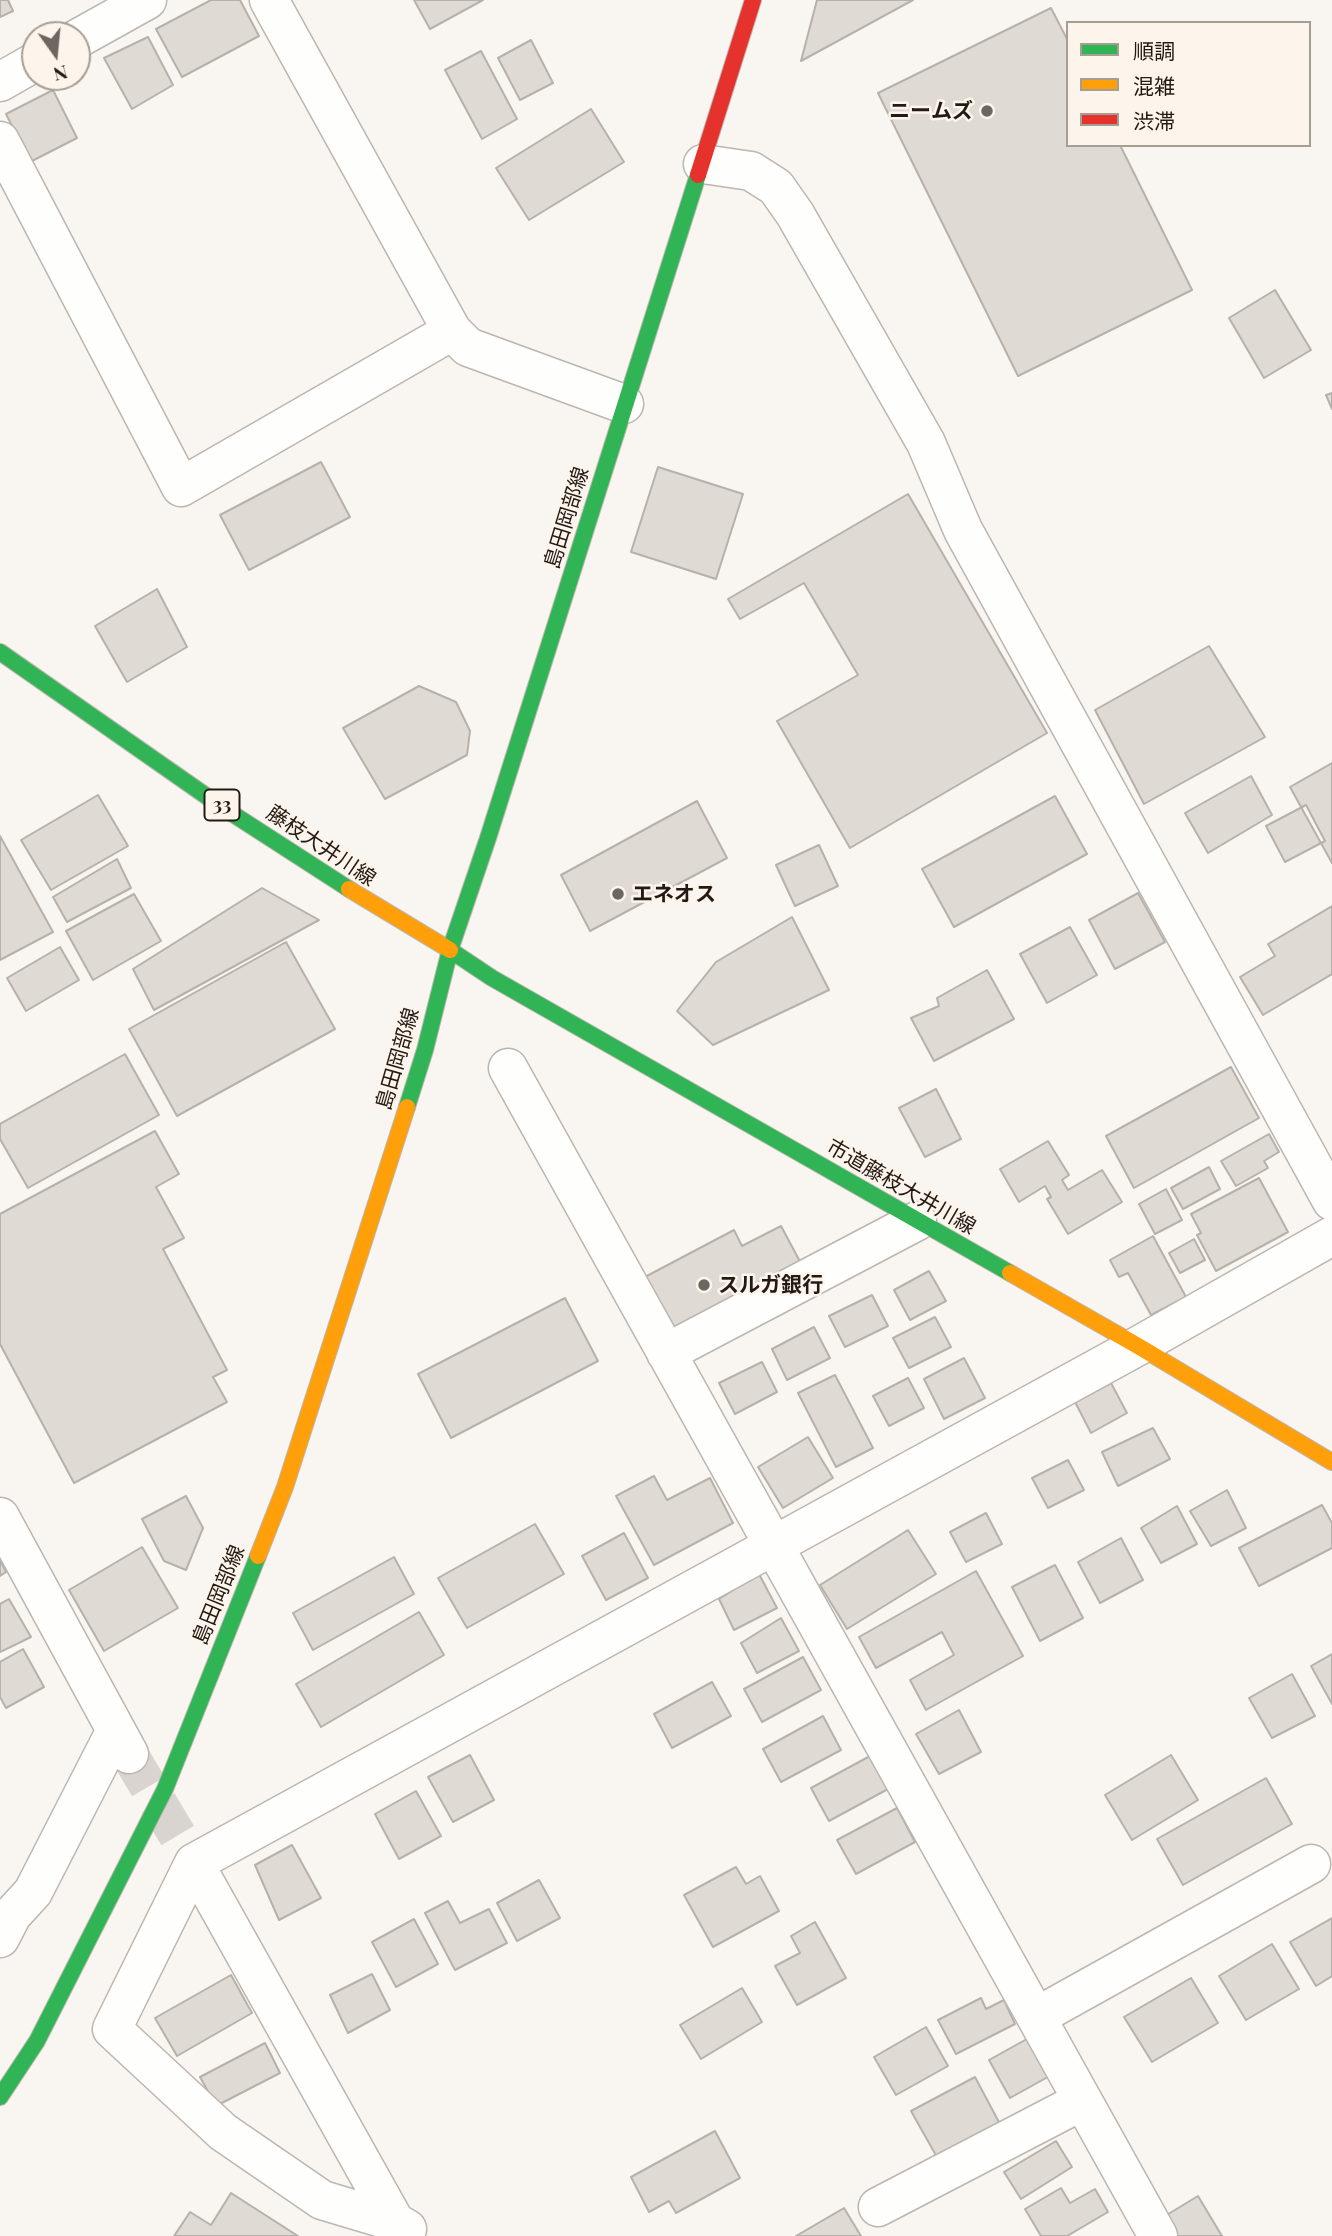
<!DOCTYPE html>
<meta charset="utf-8">
<style>
body{margin:0}
#map{position:relative;width:1332px;height:2236px;overflow:hidden;background:#f9f5f0;font-family:"Playfair Display","Noto Sans JP",serif}
canvas{display:block}
.legend{position:absolute;left:1066px;top:21px;width:245px;height:126px;box-sizing:border-box;background:#fdf5ec;border:2px solid #a59e95;margin:0;padding:9px 12px;list-style:none;font-size:21px;color:#221b13}
.legend li{display:flex;align-items:center;gap:14px;height:35px}
.legend b{width:35px;border:2px solid #a59e95}
.north{position:absolute;left:21px;top:21px;width:70px;height:70px;box-sizing:border-box;background:#fdf5ec;border:2px solid #a59e95;border-radius:50%;rotate:165deg;font-size:19px;font-weight:700;line-height:28px;text-align:center;color:#221b13}
.north::after{content:'';display:block;margin:auto;width:24px;height:32px;background:#6d6760;clip-path:polygon(50% 0,100% 100%,50% 72%,0 100%)}
</style>
<div id="map">
<canvas width="1332" height="2236"></canvas>
<ul class="legend">
<li><b style="height:9px;background:#30b455"></b>順調</li>
<li><b style="height:9px;background:#ff9f0a"></b>混雑</li>
<li><b style="height:9px;background:#e5322d"></b>渋滞</li>
</ul>
<div class="north">N</div>
</div>
<script>
const context = document.querySelector('canvas').getContext('2d');
context.lineJoin = 'round';
function paint(path, color) { context.fillStyle = color; context.fill(path, 'evenodd'); }
function strokePath(path, color, width, dash) { context.strokeStyle = color; context.lineWidth = width; context.lineCap = dash ? 'butt' : 'round'; context.setLineDash(dash || []); context.stroke(path); }
function write(font, color, halo, rows, align = 'center') {
  context.font = font + ' "Playfair Display","Noto Sans JP",serif'; context.lineWidth = 5; context.setLineDash([]); context.textBaseline = 'middle'; context.strokeStyle = halo; context.fillStyle = color; for (const [text, x, y, turn = 0] of rows) {
    context.save(); context.translate(x, y); context.rotate((+turn || 0) * Math.PI / 180); context.textAlign = isNaN(turn) ? turn : align; if (halo) context.strokeText(text, 0, 0); context.fillText(text, 0, 0); context.restore();
  }
}
const building = new Path2D(`
 M0,0H8L13,11L0,17Z
 M211,0H240L259,36L182,77L156,29Z
 M414,0H483L430,29Z
 M817,0H913L801,61Z
 M1051,8L1068,41V145H1120L1192,290L1018,376L878,93Z
 M148,37L173,85L132,109L104,58Z
 M531,40L553,83L520,100L498,58Z
 M481,51L517,119L482,139L445,70Z
 M53,90L77,138L30,162L6,114Z
 M591,109L624,162L529,220L496,168Z
 M1275,290L1311,350L1264,378L1229,318Z
 M1332,393V409L1326,395Z
 M321,462L350,517L249,570L220,515Z
 M658,467L743,494L716,579L631,552Z
 M908,494L1047,733L850,848L777,721L858,675L804,583L740,619L728,599Z
 M157,589L187,647L127,682L95,626Z
 M1209,646L1265,737L1144,804L1095,710Z
 M419,686L456,702L470,731L467,755L385,799L343,728Z
 M1332,763V863L1290,787Z
 M1251,776L1272,815L1208,853L1185,813Z
 M98,795L128,846L51,890L21,840Z
 M1055,796L1087,854L954,927L922,869Z
 M697,801L727,858L590,931L561,875Z
 M1306,805L1325,841L1285,862L1266,826Z
 M0,836L53,932L0,960Z
 M819,845L838,886L795,906L776,865Z
 M117,859L131,888L67,922L53,897Z
 M262,888L319,920L154,1010L133,969Z
 M1138,893L1165,942L1115,969L1089,920Z
 M134,894L161,941L93,980L66,931Z
 M1332,906V974L1263,1015L1240,977L1275,956L1268,944Z
 M792,917L829,990L713,1045L677,1011L716,962Z
 M1070,927L1097,975L1047,1003L1020,954Z
 M286,942L335,1029L177,1116L129,1029Z
 M60,947L79,980L26,1011L7,978Z
 M987,970L1014,1019L934,1061L911,1018L939,1006L937,998Z
 M125,1054L159,1115L28,1188L0,1139V1124Z
 M1231,1067L1259,1118L1134,1188L1106,1136Z
 M936,1089L961,1139L925,1157L899,1108Z
 M155,1131L179,1174L156,1187L184,1238L163,1249L227,1370L213,1377L227,1402L74,1483L0,1344V1214Z
 M1269,1134L1279,1152L1264,1161L1268,1168L1236,1186L1221,1161Z
 M1048,1141L1069,1175L1062,1180L1068,1190L1102,1170L1122,1202L1068,1234L1047,1199L1051,1197L1045,1186L1019,1202L1000,1169Z
 M1209,1167L1220,1189L1183,1209L1171,1188Z
 M1259,1178L1288,1232L1216,1271L1197,1235L1201,1233L1191,1214Z
 M1166,1189L1182,1220L1155,1234L1139,1204Z
 M781,1226L804,1269L673,1337L643,1278L734,1230L742,1246Z
 M1153,1236L1186,1297L1151,1315L1128,1273L1119,1277L1110,1260Z
 M1194,1239L1205,1260L1180,1273L1169,1253Z
 M929,1271L946,1301L910,1320L894,1290Z
 M872,1295L888,1326L845,1347L829,1316Z
 M565,1298L598,1361L451,1438L418,1374Z
 M935,1317L951,1347L909,1368L893,1338Z
 M814,1327L830,1358L787,1380L772,1349Z
 M964,1358L985,1398L944,1419L924,1379Z
 M762,1362L777,1392L735,1414L719,1383Z
 M835,1375L873,1448L836,1467L798,1393Z
 M908,1378L924,1408L889,1426L873,1396Z
 M1111,1383L1127,1413L1091,1433L1075,1402Z
 M1153,1428L1170,1459L1118,1486L1102,1452Z
 M808,1437L833,1478L783,1508L758,1467Z
 M1068,1460L1084,1490L1048,1508L1032,1478Z
 M654,1476L667,1500L710,1478L733,1523L654,1565L616,1496Z
 M1227,1490L1246,1528L1211,1546L1190,1511Z
 M186,1496L203,1528L186,1570L164,1561L142,1519Z
 M1322,1505L1332,1523V1548L1259,1586L1239,1548Z
 M1177,1506L1197,1544L1161,1563L1141,1528Z
 M986,1513L1002,1544L966,1562L950,1532Z
 M535,1524L564,1574L467,1628L438,1578Z
 M908,1530L936,1574L847,1629L820,1585Z
 M624,1533L648,1578L606,1600L582,1556Z
 M1121,1538L1143,1580L1100,1603L1078,1562Z
 M142,1547L178,1608L104,1651L69,1590Z
 M394,1557L414,1594L313,1650L293,1613Z
 M0,1560L6,1572L0,1576Z
 M1055,1565L1083,1618L1040,1641L1012,1587Z
 M976,1571L1023,1656L926,1710L910,1680L954,1655L942,1632L876,1668L859,1637Z
 M759,1574L777,1608L734,1630L719,1599Z
 M9,1599L31,1637L0,1652V1604Z
 M419,1612L444,1655L321,1727L296,1684Z
 M781,1618L799,1651L757,1673L741,1643Z
 M23,1649L44,1687L6,1708L0,1697V1662Z
 M1332,1654V1704L1311,1666Z
 M803,1657L821,1690L762,1722L744,1689Z
 M1292,1674L1315,1716L1272,1738L1249,1698Z
 M712,1682L731,1716L672,1748L654,1714Z
 M959,1710L981,1752L939,1774L916,1734Z
 M823,1716L841,1750L781,1782L763,1749Z
 M470,1755L494,1800L453,1822L428,1777Z
 M1171,1755L1198,1800L1132,1840L1105,1795Z
 M870,1756L888,1789L829,1821L811,1788Z
 M1266,1778L1292,1824L1183,1885L1157,1839Z
 M416,1791L441,1836L399,1859L375,1814Z
 M897,1808L915,1842L856,1874L837,1840Z
 M292,1845L321,1898L279,1920L255,1865Z
 M736,1867L746,1884L760,1876L779,1911L713,1947L684,1895Z
 M539,1880L560,1918L517,1941L497,1903Z
 M448,1901L460,1923L489,1909L507,1943L455,1970L425,1913Z
 M1332,1918V1976L1316,1986L1290,1942Z
 M414,1919L438,1964L396,1987L372,1942Z
 M815,1922L846,1978L797,2005L775,1966L800,1953L791,1936Z
 M1272,1944L1299,1989L1246,2020L1219,1976Z
 M372,1974L390,2010L348,2033L330,1995Z
 M231,1975L252,2013L177,2056L155,2018Z
 M1191,1978L1218,2023L1152,2062L1124,2017Z
 M742,1988L762,2022L701,2059L680,2025Z
 M981,1998L986,2009L1004,2000L1015,2024L956,2054L938,2020Z
 M926,2027L948,2066L896,2095L874,2057Z
 M1034,2035L1055,2073L1010,2098L989,2060Z
 M265,2043L280,2073L216,2106L200,2077Z
 M975,2077L1001,2126L938,2159L911,2111Z
 M715,2131L740,2178L676,2213L669,2201L649,2212L631,2177Z
 M1056,2141L1072,2167L1021,2199L1004,2172Z
 M1061,2188L1070,2203L1095,2189L1108,2212L1067,2236H1041L1025,2209Z
 M231,2193L298,2236H174L190,2212L211,2225Z
 M1198,2196L1222,2236H1170L1160,2219Z
 M844,2208L861,2236H796Z`);
paint(building, '#dfdad3');
strokePath(building, '#b7b1ab', 2);
strokePath(new Path2D(`
 M129,1754L194,1863`), '#d9d4cf', 38, [38, 19]);
const street = new Path2D(`
 M269,0L452,331L468,347L624,404
 M77,39L147,0
 M0,82L35,62
 M0,141L181,487L452,331
 M703,164L751,171L776,187L795,214L926,443L963,530L1332,1201
 M508,1068L1158,2236
 M666,1353L917,1221
 M0,1517L129,1754
 M194,1863L395,2222L407,2229
 M0,1938L12,1915L33,1892L115,1732
 M1036,2017L1311,1864
 M878,2207L1082,2101
 M395,2222L322,2200L223,2132L112,2029L194,1863L1138,1346L1332,1236`);
const fast = new Path2D(`
 M0,652L222,807L349,889
 M450,950L492,978L1010,1273
 M407,1107L425,1050L450,950L488,838L698,175
 M0,2097L37,2041L165,1789L258,1556`);
const slow = new Path2D(`
 M349,889L450,950
 M1010,1273L1138,1346L1332,1462
 M258,1556L285,1487L407,1107`);
const jam = new Path2D(`
 M698,175L753,0`);
strokePath(street, '#bcb6b0', 41);
strokePath(fast, '#bcb6b0', 18);
strokePath(slow, '#bcb6b0', 18);
strokePath(jam, '#bcb6b0', 18);
strokePath(street, '#fefefd', 38);
strokePath(fast, '#30b455', 16);
strokePath(slow, '#ff9f0a', 16);
strokePath(jam, '#e5322d', 16);
for (const [x, y, r, color] of [
 [987,111,7,"#6d6760"],
 [618,894,7,"#6d6760"],
 [704,1285,7,"#6d6760"]
]) { const dot = new Path2D(); dot.arc(x, y, r, 0, 2 * Math.PI); context.fillStyle = color; context.fill(dot); strokePath(dot, '#fdf5ec', 2.5); }
for (const [x, y, w] of [
 [222,805,35]
]) { const box = new Path2D(); box.roundRect(x - w / 2, y - 15.5, w, 31, 5); context.fillStyle = '#fdf5ec'; context.fill(box); strokePath(box, '#221b13', 2); }
write('bold 19px', '#221b13', null, [
 ["33",222,805]
]);
write('bold 21px', '#221b13', '#fdf5ec', [
 ["ニームズ",973,111,"right"],
 ["エネオス",632,894],
 ["スルガ銀行",718,1285]
], 'left');
write('21px', '#221b13', '#fdf5ec', [
 ["島田岡部線",567,518,-73],
 ["藤枝大井川線",321,846,34],
 ["島田岡部線",398,1059,-74],
 ["市道藤枝大井川線",901,1187,30],
 ["島田岡部線",219,1595,-68]
]);
</script>
